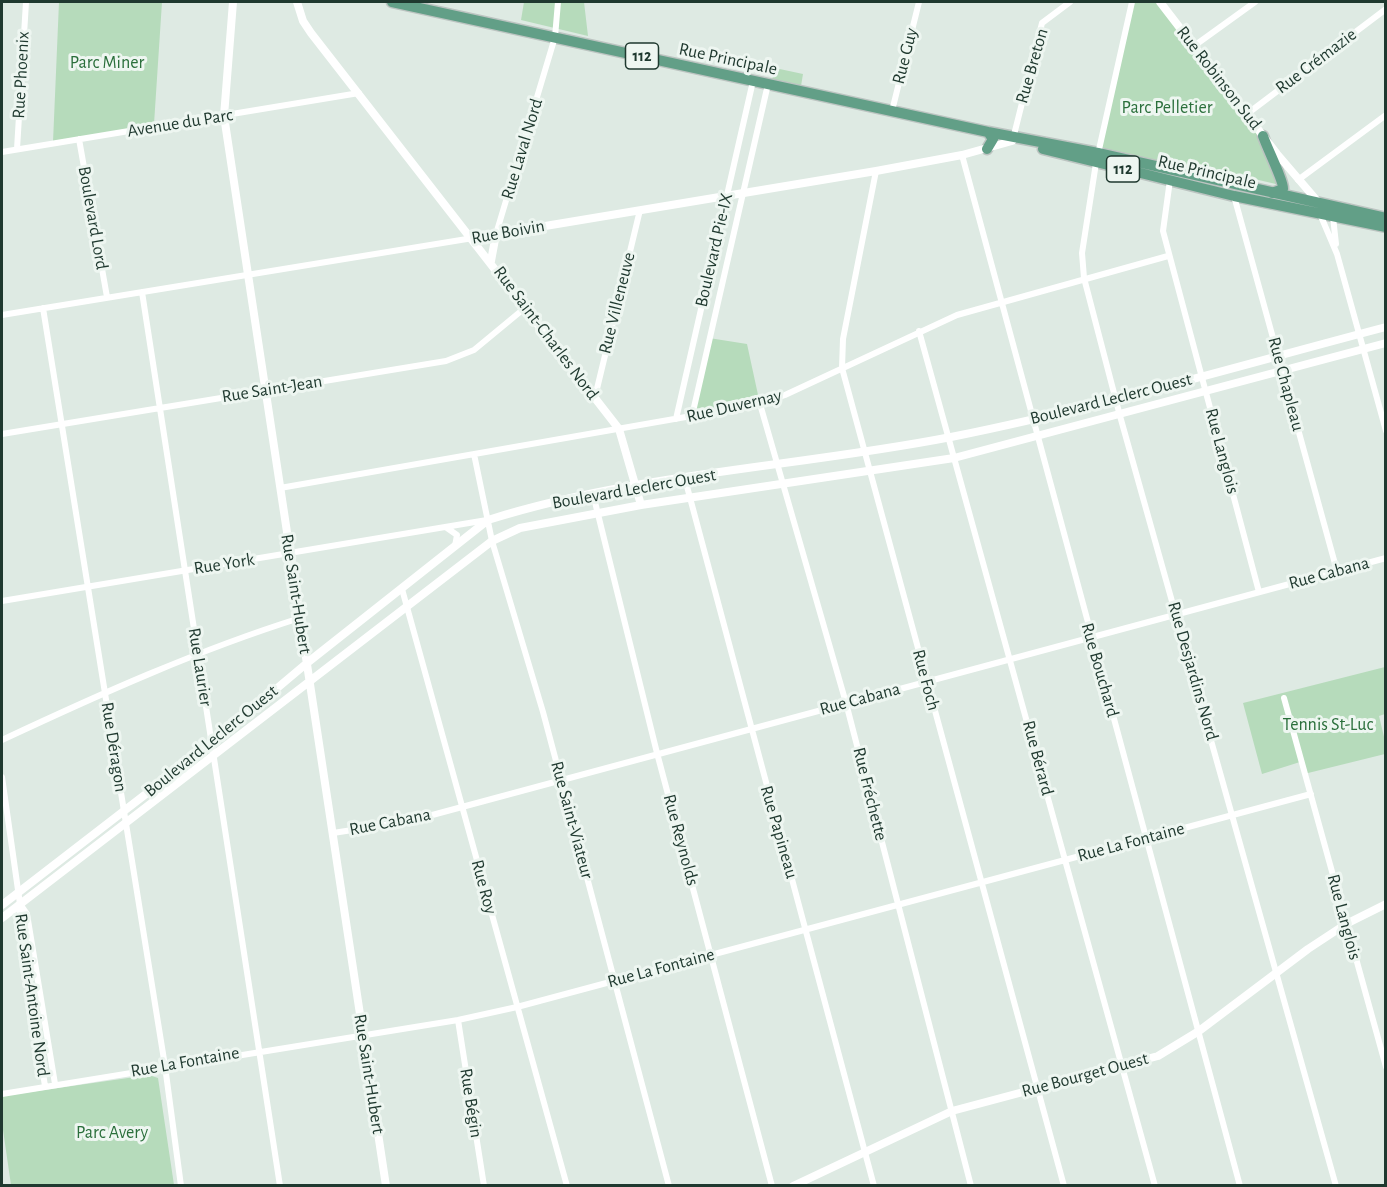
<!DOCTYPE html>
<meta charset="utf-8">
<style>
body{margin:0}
#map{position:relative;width:1387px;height:1187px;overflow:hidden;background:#deeae3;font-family:"Alegreya Sans",sans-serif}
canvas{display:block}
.frame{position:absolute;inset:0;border:3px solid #1f392f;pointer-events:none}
</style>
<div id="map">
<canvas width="1387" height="1187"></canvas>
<div class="frame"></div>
</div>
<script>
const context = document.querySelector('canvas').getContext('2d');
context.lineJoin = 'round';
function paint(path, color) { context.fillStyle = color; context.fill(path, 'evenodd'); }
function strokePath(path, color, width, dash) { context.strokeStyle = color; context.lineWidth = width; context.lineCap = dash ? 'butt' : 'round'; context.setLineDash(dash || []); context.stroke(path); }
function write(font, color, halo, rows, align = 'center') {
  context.font = font + ' "Alegreya Sans",sans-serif'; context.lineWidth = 6; context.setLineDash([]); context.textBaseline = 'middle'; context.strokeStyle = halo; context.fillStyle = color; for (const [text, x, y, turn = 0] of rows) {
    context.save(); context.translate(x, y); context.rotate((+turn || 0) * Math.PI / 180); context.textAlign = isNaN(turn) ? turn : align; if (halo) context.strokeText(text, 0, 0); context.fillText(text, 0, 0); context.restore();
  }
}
paint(new Path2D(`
 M59,2H162L154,124L53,142Z
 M524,2H584L588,36L521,20Z
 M1132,2H1160L1275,157L1280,185L1229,173L1223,180L1098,153Z
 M775,68L803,74L801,86L772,80Z
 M709,338L747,344L760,404L692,416Z
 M1385,667V714L1379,716L1385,741V754L1304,774L1300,762L1262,774L1243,703Z
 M149,1075L158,1078L174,1185H11L2,1123V1096Z`), '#b6dbbb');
const primary = new Path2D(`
 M392,2L988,132L1098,153L1386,218
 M1263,136C1267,148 1284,182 1283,189L1272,193
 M987,149L993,139L988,132
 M1043,149L1234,196L1386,227`);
strokePath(primary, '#bcc4c1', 13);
strokePath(new Path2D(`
 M1132,2L1096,163L1082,253L1084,278L1120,416L1336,1186
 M1194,46L1255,2
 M892,111L919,2
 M1247,114L1386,9
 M79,139L107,297
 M1013,139L1042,23L1070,2
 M17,149L26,2
 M2,152L359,93
 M962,155L1240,1186
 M876,171L843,339L842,368L1064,1186
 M1170,180L1163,231L1259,592
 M1298,180L1386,115
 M1234,196L1337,571
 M1320,214L1337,254L1386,431
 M1333,217L1336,244
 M496,234L555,37L558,2
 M142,292L280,1186
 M43,308L165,1066L181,1186
 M2,315L473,238
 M919,331L1155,1186
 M595,397L640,210
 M760,404L846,703L971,1186
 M692,416L768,84
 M676,419L753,81
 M2,434L446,361L474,350L526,307
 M474,454L492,541L543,712L669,1186
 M685,479L874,1186
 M280,488L760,404L785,395L957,315L1168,256
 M593,494L657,753L772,1186
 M447,528L457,535L455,546
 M402,589L567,1186
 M2,601L487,520
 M1284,698L1386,1067
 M2,740C98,695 198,650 300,618
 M2,777L20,904L19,922L45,1086
 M333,833L410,821L1386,558
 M20,904L27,914L55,1084
 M458,1020L484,1186
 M2,1094L458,1020L517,1007L1311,794`), '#fff', 6);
strokePath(new Path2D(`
 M233,2L224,116L386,1186
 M297,2L303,21L311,33L619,429L641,505
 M1160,2L1277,154L1319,203
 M473,238L876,171L962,155L1012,141
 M491,261L496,234
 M2,905L212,743L307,663L488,520C637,473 798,467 951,437C1097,408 1241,365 1386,327
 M2,918L492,541L520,528L641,505L954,458L1386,343
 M793,1186L952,1111L1158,1056L1199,1031L1308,949L1346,924L1386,904`), '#fff', 8);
strokePath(primary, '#629f87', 10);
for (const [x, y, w] of [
 [642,56,33],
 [1123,169,33]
]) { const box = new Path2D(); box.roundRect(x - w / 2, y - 13, w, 26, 4.5); context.fillStyle = '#eef6f1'; context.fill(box); strokePath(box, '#1f392f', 1.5); }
write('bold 16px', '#1f392f', null, [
 ["112",642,56],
 ["112",1123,169]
]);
write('18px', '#1f392f', '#eef6f1', [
 ["Rue Guy",905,56,-76],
 ["Rue Principale",728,59,12],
 ["Rue Crémazie",1316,61,-37],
 ["Rue Breton",1032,66,-74],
 ["Rue Phoenix",21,75,-87],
 ["Rue Robinson Sud",1219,78,52],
 ["Avenue du Parc",180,123,-9],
 ["Rue Laval Nord",522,149,-73],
 ["Rue Principale",1207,172,13],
 ["Boulevard Lord",93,218,80],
 ["Rue Boivin",508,232,-10],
 ["Boulevard Pie-IX",714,250,-77],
 ["Rue Villeneuve",617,303,-76],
 ["Rue Saint-Charles Nord",546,333,53],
 ["Rue Chapleau",1286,384,75],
 ["Rue Saint-Jean",272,389,-9],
 ["Boulevard Leclerc Ouest",1111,399,-14],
 ["Rue Duvernay",734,406,-13],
 ["Rue Langlois",1222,451,75],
 ["Boulevard Leclerc Ouest",634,489,-10],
 ["Rue York",224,564,-9],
 ["Rue Cabana",1329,573,-15],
 ["Rue Saint-Hubert",296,594,81],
 ["Rue Laurier",200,667,81],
 ["Rue Bouchard",1100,670,74],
 ["Rue Desjardins Nord",1193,671,74],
 ["Rue Foch",926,680,75],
 ["Rue Cabana",860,699,-15],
 ["Boulevard Leclerc Ouest",211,741,-39],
 ["Rue Déragon",114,747,81],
 ["Rue Bérard",1038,758,75],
 ["Rue Fréchette",870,794,76],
 ["Rue Saint-Viateur",572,820,75],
 ["Rue Cabana",390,822,-11],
 ["Rue Papineau",779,832,74],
 ["Rue Reynolds",681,840,75],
 ["Rue La Fontaine",1131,842,-15],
 ["Rue Roy",484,887,75],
 ["Rue Langlois",1344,917,75],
 ["Rue La Fontaine",661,968,-15],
 ["Rue Saint-Antoine Nord",32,995,82],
 ["Rue La Fontaine",185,1062,-10],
 ["Rue Saint-Hubert",369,1074,81],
 ["Rue Bourget Ouest",1085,1075,-15],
 ["Rue Bégin",471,1103,81]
]);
write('18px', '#2a6f3b', '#eef6f1', [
 ["Parc Miner",107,63],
 ["Parc Pelletier",1167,108],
 ["Tennis St-Luc",1328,725],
 ["Parc Avery",112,1133]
]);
</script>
